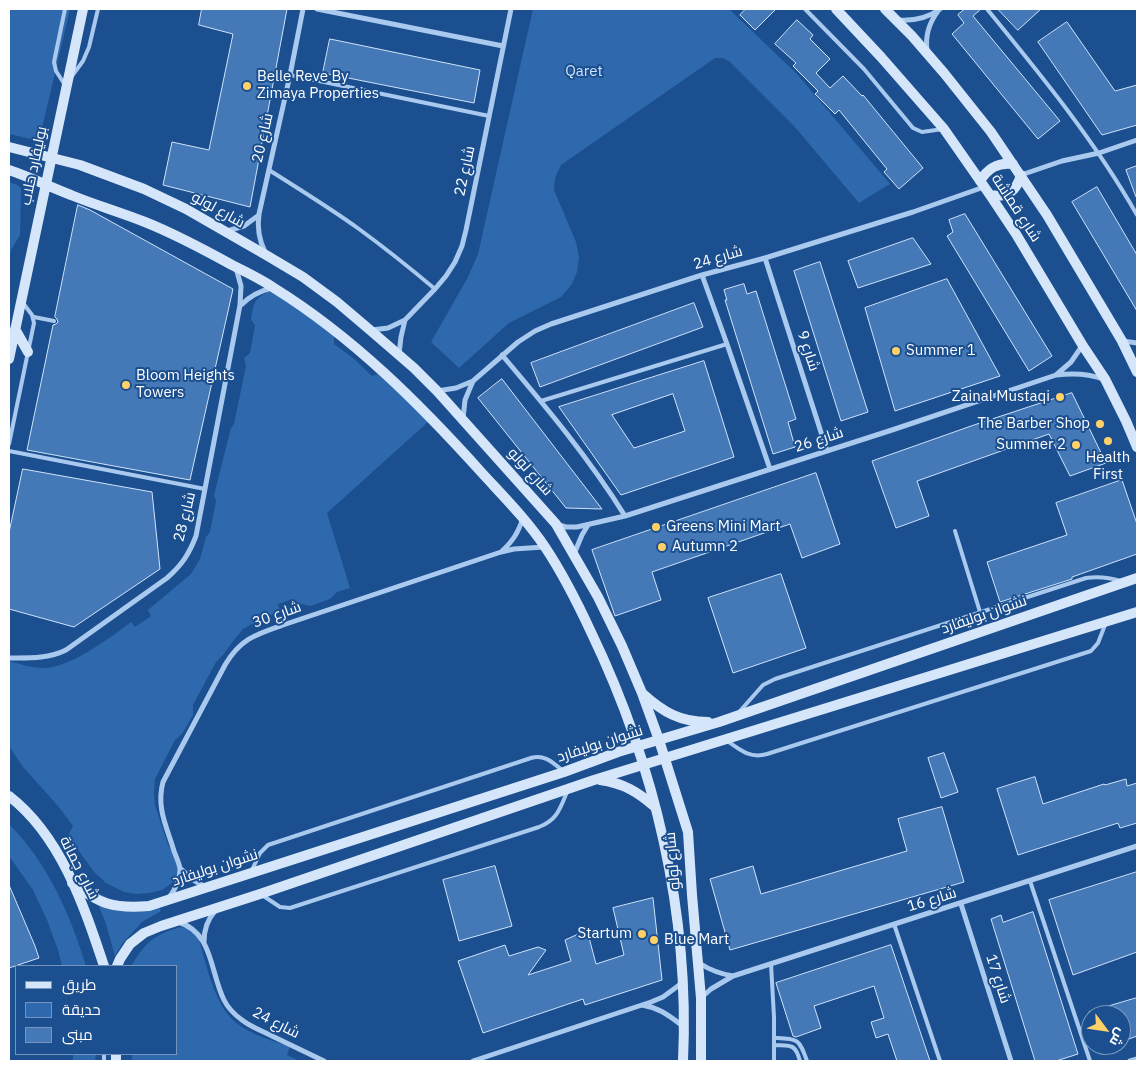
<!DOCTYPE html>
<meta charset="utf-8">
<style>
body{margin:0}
#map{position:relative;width:1146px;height:1070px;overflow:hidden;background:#1b4f8f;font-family:"IBM Plex Sans",Cairo,sans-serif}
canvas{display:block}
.frame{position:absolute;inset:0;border:10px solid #fff;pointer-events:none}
.legend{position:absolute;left:15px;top:965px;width:162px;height:90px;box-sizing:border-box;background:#1b4f8f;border:1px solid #7695bc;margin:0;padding:6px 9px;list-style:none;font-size:15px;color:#fff}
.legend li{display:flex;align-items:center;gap:10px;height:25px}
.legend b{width:25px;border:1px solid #7695bc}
.north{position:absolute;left:1081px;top:1005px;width:50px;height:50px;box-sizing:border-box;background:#1b4f8f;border:1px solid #7695bc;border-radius:50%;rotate:121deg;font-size:14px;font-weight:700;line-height:20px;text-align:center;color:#fff}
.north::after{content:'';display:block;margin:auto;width:18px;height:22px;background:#ffd166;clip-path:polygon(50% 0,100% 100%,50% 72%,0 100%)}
</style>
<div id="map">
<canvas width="1146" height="1070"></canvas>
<div class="frame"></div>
<ul class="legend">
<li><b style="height:6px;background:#d6e6fa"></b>طريق</li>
<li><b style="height:14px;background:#2e69ad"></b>حديقة</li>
<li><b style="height:14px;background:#4478b7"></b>مبنى</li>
</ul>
<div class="north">ش</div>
</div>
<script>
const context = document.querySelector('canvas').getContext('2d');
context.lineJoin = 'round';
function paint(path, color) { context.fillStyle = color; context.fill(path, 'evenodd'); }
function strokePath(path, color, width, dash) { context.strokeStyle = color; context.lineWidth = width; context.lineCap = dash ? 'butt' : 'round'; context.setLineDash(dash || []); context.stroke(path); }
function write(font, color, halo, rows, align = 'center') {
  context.font = font + ' "IBM Plex Sans",Cairo,sans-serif'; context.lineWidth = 4; context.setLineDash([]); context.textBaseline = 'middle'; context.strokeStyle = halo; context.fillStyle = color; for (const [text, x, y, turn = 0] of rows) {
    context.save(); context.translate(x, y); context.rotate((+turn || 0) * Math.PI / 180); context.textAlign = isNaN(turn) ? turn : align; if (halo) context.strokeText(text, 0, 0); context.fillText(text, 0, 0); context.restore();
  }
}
paint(new Path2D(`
 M9,9H70L39,141L9,134Z
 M533,9H729L797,74L890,184L859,203L794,126L729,61L723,58H715L561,165L555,178L554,190L576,242L579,257L577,272L572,284L561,297L509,323L459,368L431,342L468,277L478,254Z
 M9,182L17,185L21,188V195L20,235L11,250L9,258Z
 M270,291L334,332V344L353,358L372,376L378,374L429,421L327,513L350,588L337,592L330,599L310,606L302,604L295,606L293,599L278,604L280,611L269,616L265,621L254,623L243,629L234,640L223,655L216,662L193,705V715L182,734L175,740L155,779L154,793L155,805L168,845L174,854L178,866L177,877L172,883L162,890L150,893L137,894L124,892L106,883L94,872L68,836L73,826L58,806L23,767L9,746V661C20,664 31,668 43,668C70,668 110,638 131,622L135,627L151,616L148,610L191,574L200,559L206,537L210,532L216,501L214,495L231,428L234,424L246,366L244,358L250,353L255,325L251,320C254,302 254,299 270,291Z
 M9,824C48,863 70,914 86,966H62L58,950L47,920L33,890L9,856Z
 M97,901L159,907L161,911L142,922L122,944L115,956L106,924Z
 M181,927L193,929L197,933C205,959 213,1002 234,1021C245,1032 274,1042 290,1046L287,1055L300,1061H132V1054H176V966H131C146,942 153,935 181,927Z
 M73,1054H96L95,1061H73Z`), '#2e69ad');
const building = new Path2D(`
 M202,9H287L250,207L163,185L172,142L209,150L233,34L199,25Z
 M746,9H776L755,30L740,15Z
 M965,9H981L973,16L1060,121L1038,139L952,34L964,23L958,15Z
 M998,9H1041L1018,30Z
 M797,20L813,35L810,39L830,59L816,73L830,88L843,76L862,96L863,95L923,168L899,189L884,172L887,169L839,110L835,114L815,94L818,91L793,66L796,63L775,44Z
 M1067,22L1115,91L1137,85V125L1102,135L1038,42Z
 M330,39L480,70L474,103L323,73Z
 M1137,166V196L1136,197L1126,170Z
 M1097,187L1137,255V311L1072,202Z
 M78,205L90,210L233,289L190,480L27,450L53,325L56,324L58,322L57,319L55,317Z
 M965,214L1052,356L1029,371L947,236L953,232L949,220Z
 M913,238L931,264L858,288L848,261Z
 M820,262L868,412L841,421L794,271Z
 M947,279L1000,376L895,411L865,308Z
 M744,284L747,294L756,291L796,419L788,422L795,447L773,454L725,300H727L724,290Z
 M694,303L703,327L540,387L531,363Z
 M704,361L734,457L621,495L559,407ZM673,394L685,431L634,448L612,415Z
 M502,379L602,509L566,508L478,398Z
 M1072,393L1106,463L1070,476L1049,434L917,481L929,516L896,528L872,461L974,425Z
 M23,469L152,492L160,569L74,627L9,609V533Z
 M816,473L840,544L802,558L790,524L652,572L661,600L615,616L592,550Z
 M1122,480L1137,524V554L1072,577V579L1000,602L987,562L1067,535L1056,503Z
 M781,574L806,648L733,673L708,598Z
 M944,753L958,792L941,798L928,758Z
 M1035,777L1043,804L1104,784L1105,785L1126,779L1127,786L1137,783V823L1120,828L1118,823L1018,855L997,789Z
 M942,807L964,882L730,950L710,879L753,866L761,894L907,851L898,819Z
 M495,866L512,926L459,941L443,880Z
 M1137,872V952L1073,975L1049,900Z
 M9,885L35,946L39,958L9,968Z
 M653,898L662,980L585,1005L583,999L483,1033L458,961L505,945L509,956L538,947L546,950L528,975L571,961L565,940L587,930L596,964L624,955L613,908Z
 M1033,912L1078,1054L1056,1061H1035L991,919L1001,915L1003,922Z
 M891,945L930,1061H897L888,1034L876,1038L871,1022L884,1018L874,986L814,1006L821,1028L796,1037L793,1036L776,983Z
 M1137,998V1036L1121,1042V1015H1089V1012Z`);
paint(building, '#4478b7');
strokePath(building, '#cfe3fa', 1);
strokePath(new Path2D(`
 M805,9L864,69L913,128L922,132L943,129
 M987,9C1041,75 1095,141 1137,215
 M290,75L489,116
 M72,76L83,61L89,47L98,9
 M65,85L56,71L54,62L65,9
 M269,170C299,189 330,208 359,229C385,248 410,268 435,289
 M34,317L54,321
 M541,401L727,344
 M9,444L34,323L32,315L23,303
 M9,451L205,489
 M955,531L980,612
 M740,711L763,685L775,679L1086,578C1099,576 1108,577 1121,581
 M726,740C740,750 750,759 767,754L1091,651L1098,643L1105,625
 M252,870L260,853L268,845L531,758C544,754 552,762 562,770
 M1030,881L1090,1061
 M262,895L280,907L290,908L539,827C557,820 560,809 567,792
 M894,924L940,1061
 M771,964L774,1017V1061
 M774,1038C798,1039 799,1038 807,1061
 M774,1045C791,1046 795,1043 800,1061
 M104,1061V1054`), '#a9c9ee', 4);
strokePath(new Path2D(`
 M317,9L503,46
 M898,20C913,21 928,18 940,9
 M927,50C925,35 929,23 938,11
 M1021,175L1062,161L1099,153L1137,140
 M227,231L244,226L259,215
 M265,252C259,240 257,228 259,214L290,75L303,9
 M765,258L827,451
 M702,275L727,344L770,469
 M241,305C250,296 259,291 272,288
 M372,330L388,328L405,320L435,289L446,276L455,262L462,246L466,230L511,9
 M1123,341L1137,343
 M399,354L401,337L405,320
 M502,355C546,407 589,458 625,516
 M1056,375L1071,362L1082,346
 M437,391L456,388L473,381L518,342L535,331L551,324L702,275L765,258L913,212L984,187
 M463,419L465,400L473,381
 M556,524L566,527H577L625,516L892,430L1056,375C1072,373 1087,373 1103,379
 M501,552C513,541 518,533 523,518
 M574,554L582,535L588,525
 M9,658C29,658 48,659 66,650L167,578C182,565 189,554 196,536L240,305L241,286L236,268
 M180,868L192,879L205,887
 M168,899C175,890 180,881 180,870C180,864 176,857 174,851C167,827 156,808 163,782L225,665C241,638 257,634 286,624L501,552L514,549L544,547
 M961,904L1011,1061
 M178,922C213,932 210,972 224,1000C228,1008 235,1015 242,1020C251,1027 262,1031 272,1036C289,1044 307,1053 324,1061
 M204,942C204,930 207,920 215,911
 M699,963C710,970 720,974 733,976
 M702,997L711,989L733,976C868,933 1003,890 1137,846
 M642,1005C660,1008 669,1016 683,1026
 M473,1061L651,1002L663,997L682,983
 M1130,1061L1137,1059`), '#a9c9ee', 5);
strokePath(new Path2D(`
 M836,9L881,57L944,129L990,195L1016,234L1083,346L1105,379L1126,421L1137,447
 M885,9L912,36L944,73L991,132L1047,215L1122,341L1137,372
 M9,147L80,165L144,189L186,209L266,255L303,277L337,302L370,330L414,368L437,391L556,524L598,597L622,646L642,693L659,740L688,832L692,895L701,998V1061
 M9,170C30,177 50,187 71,195C95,205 120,212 145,222C175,234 203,249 232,265C246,272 261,279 274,288C353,337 420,404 482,473C504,497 527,520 545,547C563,574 578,604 591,632C655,765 690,914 683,1061
 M980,181C988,168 998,162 1013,164
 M990,195C1007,198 1016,192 1021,175
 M15,329L28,352
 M9,359L83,9
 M643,694C663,712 680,722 708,722
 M600,780C623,783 638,792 655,807
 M9,796C61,836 84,906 104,966
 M72,883C100,904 113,909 149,906L564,772L618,752L719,722L1137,578
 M117,966L120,959L130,944L144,933L161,926L260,894L594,780L1137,612
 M116,1061V1054`), '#d6e6fa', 10);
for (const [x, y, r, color] of [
 [247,86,5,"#ffd166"],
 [896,351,5,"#ffd166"],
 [126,385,5,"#ffd166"],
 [1060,397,5,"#ffd166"],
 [1100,424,5,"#ffd166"],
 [1108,441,5,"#ffd166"],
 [1076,445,5,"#ffd166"],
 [656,527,5,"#ffd166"],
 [662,547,5,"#ffd166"],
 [642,934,5,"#ffd166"],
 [654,940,5,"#ffd166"]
]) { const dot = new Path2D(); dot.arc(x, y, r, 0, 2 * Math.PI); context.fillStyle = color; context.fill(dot); strokePath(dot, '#1b4f8f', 2); }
write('15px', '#cfe3fa', '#1b4f8f', [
 ["Qaret",584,72]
]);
write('15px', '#fff', '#1b4f8f', [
 ["Belle Reve By",257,77],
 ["Zimaya Properties",257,94],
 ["Summer 1",906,351],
 ["Bloom Heights",136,376],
 ["Towers",136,393],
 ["Zainal Mustaqi",1050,397,"right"],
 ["The Barber Shop",1090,424,"right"],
 ["Summer 2",1066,445,"right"],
 ["Health",1108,458,"center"],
 ["First",1108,475,"center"],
 ["Greens Mini Mart",666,527],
 ["Autumn 2",672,547],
 ["Startum",632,934,"right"],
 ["Blue Mart",664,940]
], 'left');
write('15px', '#fff', '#1b4f8f', [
 ["شارع 20",263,138,-77],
 ["بوليفارد حلاب",34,166,-78],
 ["شارع 22",465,171,-78],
 ["شارع قماشة",1016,208,57],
 ["شارع لولو",218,210,29],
 ["شارع 24",718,258,-16],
 ["شارع 9",808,351,72],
 ["شارع 26",819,440,-18],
 ["شارع لولو",530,472,48],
 ["شارع 28",185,517,-76],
 ["شارع 30",277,615,-20],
 ["نشوان بوليفارد",984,615,-19],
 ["نشوان بوليفارد",600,744,-18],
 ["شارع لولو",673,861,-95],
 ["شارع جمانة",79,868,63],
 ["نشوان بوليفارد",215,868,-18],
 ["شارع 16",932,900,-17],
 ["شارع 17",998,979,72],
 ["شارع 24",276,1023,27]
]);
</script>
